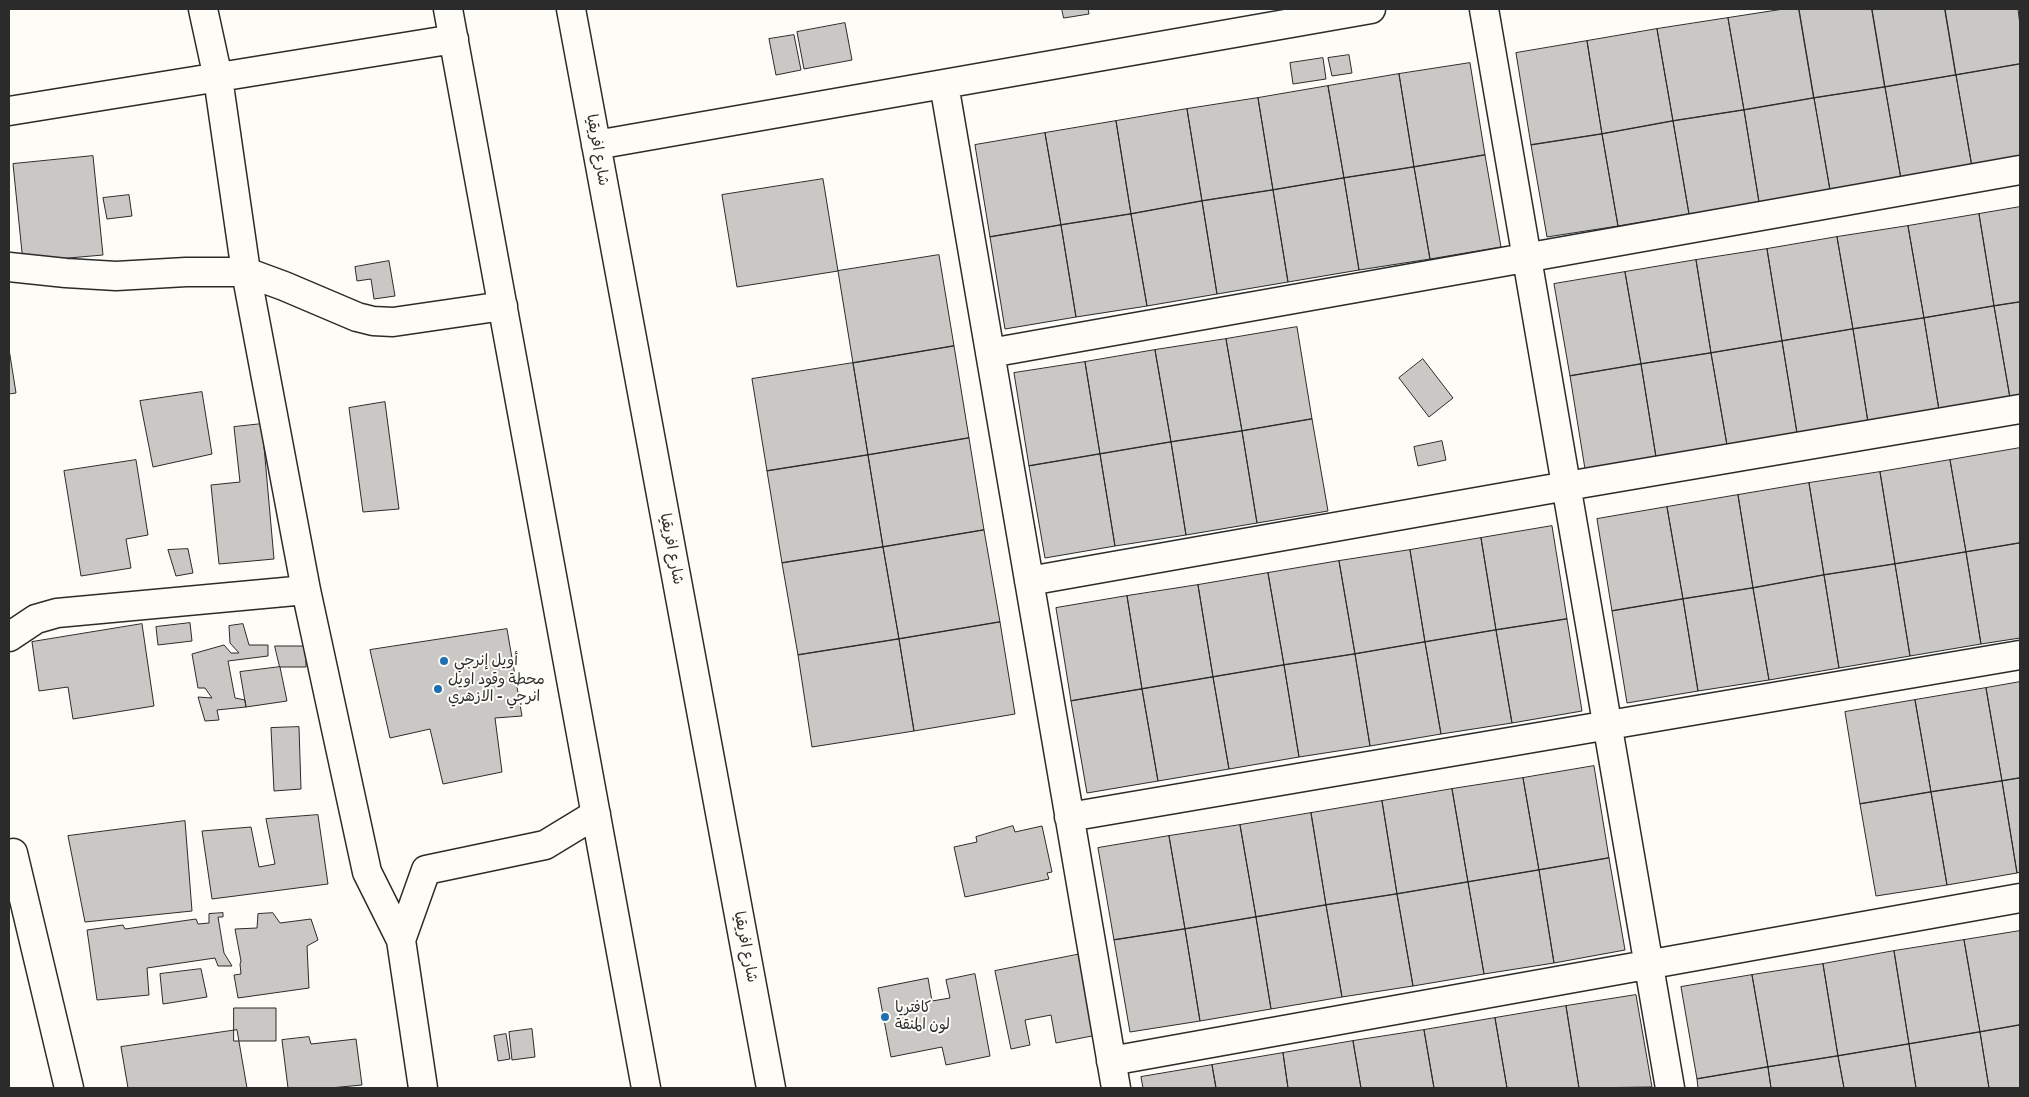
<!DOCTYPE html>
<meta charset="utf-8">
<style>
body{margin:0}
#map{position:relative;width:2029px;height:1097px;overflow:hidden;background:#fdfcf7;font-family:Itim,sans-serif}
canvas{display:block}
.frame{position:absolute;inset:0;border:10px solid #2b2b2b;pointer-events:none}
</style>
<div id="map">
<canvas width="2029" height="1097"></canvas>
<div class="frame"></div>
</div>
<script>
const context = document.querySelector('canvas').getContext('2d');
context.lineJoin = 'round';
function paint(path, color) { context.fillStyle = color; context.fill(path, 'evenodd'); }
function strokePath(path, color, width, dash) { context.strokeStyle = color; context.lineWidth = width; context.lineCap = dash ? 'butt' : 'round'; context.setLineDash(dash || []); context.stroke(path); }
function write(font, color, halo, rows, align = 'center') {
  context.font = font + ' Itim,"Playpen Sans Arabic",sans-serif'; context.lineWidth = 4; context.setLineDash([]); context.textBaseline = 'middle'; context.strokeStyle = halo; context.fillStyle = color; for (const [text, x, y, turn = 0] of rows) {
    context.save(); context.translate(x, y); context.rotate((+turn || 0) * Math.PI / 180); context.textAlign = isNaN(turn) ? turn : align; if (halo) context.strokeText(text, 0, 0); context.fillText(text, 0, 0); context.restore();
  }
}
const building = new Path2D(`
 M1062,9H1088L1089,14L1064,18Z
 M1784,9H1799L1814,98L1744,110L1728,18Z
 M1799,9H1872L1885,87L1814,98Z
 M1872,9H1945L1956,75L1885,87Z
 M1945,9H2018L2020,25V64L1956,75Z
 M1728,18L1744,110L1673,121L1657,29Z
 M845,23L852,60L804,69L797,32Z
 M1657,29L1673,121L1602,134L1587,41Z
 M794,35L801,70L776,75L769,39Z
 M1587,41L1602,134L1531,145L1516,53Z
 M1349,55L1352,73L1332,76L1328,58Z
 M1323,58L1326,79L1293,84L1290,63Z
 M1470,63L1485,155L1414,167L1399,74Z
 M2020,64V159L1972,167L1956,75Z
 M1399,74L1414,167L1344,178L1328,86Z
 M1956,75L1972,167L1901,179L1885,87Z
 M1328,86L1344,178L1273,190L1258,98Z
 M1885,87L1901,179L1830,190L1814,98Z
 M1258,98L1273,190L1202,201L1187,109Z
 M1814,98L1830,190L1759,202L1744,110Z
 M1187,109L1202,201L1131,214L1116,121Z
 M1744,110L1759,202L1689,214L1673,121Z
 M1116,121L1131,214L1061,225L1045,133Z
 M1673,121L1689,214L1618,226L1602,134Z
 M1045,133L1061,225L990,237L975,145Z
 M1602,134L1618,226L1547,237L1531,145Z
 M1485,155L1501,247L1430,259L1414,167Z
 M93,156L103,255L23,262L13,164Z
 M1414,167L1430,259L1359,270L1344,178Z
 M1344,178L1359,270L1288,282L1273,190Z
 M823,179L838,271L737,287L722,195Z
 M1273,190L1288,282L1217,294L1202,201Z
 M129,195L132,216L107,219L103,198Z
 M1202,201L1217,294L1147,306L1131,214Z
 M2020,207V302L1994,306L1979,214Z
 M1131,214L1147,306L1076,317L1061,225Z
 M1979,214L1994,306L1924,318L1908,226Z
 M1061,225L1076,317L1005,329L990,237Z
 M1908,226L1924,318L1853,329L1837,237Z
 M1837,237L1853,329L1782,341L1767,249Z
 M1767,249L1782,341L1711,353L1696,260Z
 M939,255L954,346L853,363L838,271Z
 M1696,260L1711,353L1641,364L1625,272Z
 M389,261L395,296L374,299L371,279L357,281L355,267Z
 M1625,272L1641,364L1570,376L1554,284Z
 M2020,302V396L2010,398L1994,306Z
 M1994,306L2010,398L1939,410L1924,318Z
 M1924,318L1939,410L1868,422L1853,329Z
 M1297,327L1312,419L1242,431L1226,339Z
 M1853,329L1868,422L1797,433L1782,341Z
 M1226,339L1242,431L1171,442L1155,350Z
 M1782,341L1797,433L1727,445L1711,353Z
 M954,346L969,438L868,455L853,363Z
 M9,349L16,393L9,394Z
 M1155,350L1171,442L1100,454L1085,362Z
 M1711,353L1727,445L1656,457L1641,364Z
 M1423,359L1453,398L1429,417L1399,378Z
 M1085,362L1100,454L1029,466L1014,373Z
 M853,363L868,455L767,471L752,379Z
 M1641,364L1656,457L1585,469L1570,376Z
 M202,392L212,454L153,467L140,401Z
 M385,402L399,509L363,512L349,408Z
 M1312,419L1328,511L1257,523L1242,431Z
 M262,424L274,559L219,564L211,485L240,482L234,427Z
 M1242,431L1257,523L1186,535L1171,442Z
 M969,438L984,530L883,547L868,455Z
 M1442,441L1446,460L1418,466L1414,447Z
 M1171,442L1186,535L1115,546L1100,454Z
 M2020,448V543L1966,552L1950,460Z
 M1100,454L1115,546L1045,558L1029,466Z
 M868,455L883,547L782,563L767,471Z
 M136,460L148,535L126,539L131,568L81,576L64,471Z
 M1950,460L1966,552L1895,564L1880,472Z
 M1880,472L1895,564L1824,575L1809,483Z
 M1809,483L1824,575L1753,588L1738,495Z
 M1738,495L1753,588L1683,599L1667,507Z
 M1667,507L1683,599L1612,611L1597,519Z
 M1552,526L1567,619L1496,630L1481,538Z
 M984,530L1000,622L899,639L883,547Z
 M1481,538L1496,630L1425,642L1410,550Z
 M2020,543V638L1981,644L1966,552Z
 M883,547L899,639L798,655L782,563Z
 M188,549L193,573L176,576L168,550Z
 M1410,550L1425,642L1355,654L1339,561Z
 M1966,552L1981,644L1910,656L1895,564Z
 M1339,561L1355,654L1284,665L1268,573Z
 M1895,564L1910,656L1839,668L1824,575Z
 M1268,573L1284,665L1213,677L1198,585Z
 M1824,575L1839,668L1769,680L1753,588Z
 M1198,585L1213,677L1142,689L1127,596Z
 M1753,588L1769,680L1698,691L1683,599Z
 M1127,596L1142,689L1071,701L1056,608Z
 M1683,599L1698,691L1627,703L1612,611Z
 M1567,619L1582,711L1512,723L1496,630Z
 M1000,622L1015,714L914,731L899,639Z
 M190,623L192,641L158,645L156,627Z
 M142,624L154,706L73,719L68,687L39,691L32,642Z
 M243,624L249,645H268V656L228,661L235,698L245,700L246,707L217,710L219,720L205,721L198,697L212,698L205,688H198L192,654L224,645L231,653H239L230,643L229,626Z
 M507,629L522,716L495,718L502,772L443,784L430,729L390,738L370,650Z
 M1496,630L1512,723L1441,734L1425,642Z
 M899,639L914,731L812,747L798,655Z
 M1425,642L1441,734L1370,746L1355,654Z
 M275,646H306V667H280Z
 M1355,654L1370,746L1299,757L1284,665Z
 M1284,665L1299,757L1229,769L1213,677Z
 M280,667L287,701L246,707L240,672Z
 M1213,677L1229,769L1158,781L1142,689Z
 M2020,682V778L2002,781L1986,688Z
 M1986,688L2002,781L1931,792L1915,700Z
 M1142,689L1158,781L1087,793L1071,701Z
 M1915,700L1931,792L1860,804L1845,712Z
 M299,727L301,789L274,791L271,728Z
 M1594,766L1609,858L1539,870L1523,778Z
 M1523,778L1539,870L1468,882L1452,789Z
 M2020,778V872L2017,873L2002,781Z
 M2002,781L2017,873L1947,885L1931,792Z
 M1452,789L1468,882L1397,894L1382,801Z
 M1931,792L1947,885L1876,896L1860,804Z
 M1382,801L1397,894L1326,905L1311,813Z
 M1311,813L1326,905L1256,917L1240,825Z
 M318,815L328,884L212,899L202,831L251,827L259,867L275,864L266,819Z
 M185,821L192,911L85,922L68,836Z
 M1240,825L1256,917L1185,929L1169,836Z
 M1013,826L1015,832L1042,826L1052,872L1047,873L1049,879L965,897L954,847L977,842L976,837Z
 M1169,836L1185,929L1114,940L1098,848Z
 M1609,858L1625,950L1554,963L1539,870Z
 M1539,870L1554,963L1484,974L1468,882Z
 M1468,882L1484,974L1413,986L1397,894Z
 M1397,894L1413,986L1342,997L1326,905Z
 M1326,905L1342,997L1271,1009L1256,917Z
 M223,913V917H218L224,953L232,966H218L215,958L147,968L149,995L97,1000L87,930L123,925L125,929L196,919L198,924L209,923V914Z
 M273,913L280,923L311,919L318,940L307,946L309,988L238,998L234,975L241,974L240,964L241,961L235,929L257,928L258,914Z
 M1256,917L1271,1009L1200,1021L1185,929Z
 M1185,929L1200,1021L1130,1032L1114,940Z
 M2020,931V1025L1980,1032L1964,940Z
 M1964,940L1980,1032L1909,1044L1894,951Z
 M1894,951L1909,1044L1838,1056L1823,964Z
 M1081,954L1097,1035L1056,1043L1051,1015L1025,1020L1030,1045L1011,1049L995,971Z
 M1823,964L1838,1056L1768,1067L1752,975Z
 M201,969L207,997L163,1004L160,974Z
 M975,974L990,1056L946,1065L942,1047L891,1057L878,988L928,978L932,1001L950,998L946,980Z
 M1752,975L1768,1067L1697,1079L1681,987Z
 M1636,995L1652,1087L1579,1088L1566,1006Z
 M1566,1006L1579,1088H1507L1495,1018Z
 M234,1008H276V1041H234Z
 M1495,1018L1507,1088H1434L1424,1030Z
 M2020,1025V1088H1989L1980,1032Z
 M532,1029L535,1057L512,1060L509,1032Z
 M237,1030L247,1088H128L121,1047Z
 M1424,1030L1434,1088H1361L1353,1041Z
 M1980,1032L1989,1088H1916L1909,1044Z
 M506,1034L510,1059L498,1061L494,1036Z
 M309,1037L311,1044L356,1039L362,1085L330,1088H288L282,1040Z
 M1353,1041L1361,1088H1288L1283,1053Z
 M1909,1044L1916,1088H1844L1838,1056Z
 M1283,1053L1288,1088H1216L1212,1065Z
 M1838,1056L1844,1088H1771L1768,1067Z
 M1212,1065L1216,1088H1143L1141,1077Z
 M1768,1067L1771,1088H1698L1697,1079Z`);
paint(building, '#c9c8c4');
strokePath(building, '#2b2b2b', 1);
const minor = new Path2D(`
 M203,9L218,78L246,272L306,590L367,872L401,940L423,1088
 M448,9L646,1088
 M571,9L771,1088
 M1484,9L1670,1088
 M944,84L1116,1088
 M9,111L454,39
 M596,145L1371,9
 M9,267L66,273L116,276L186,272H246L284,286L357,317L373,321L393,322L503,306
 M990,353L2020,170
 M1029,581L1567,486L2020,409
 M9,637L36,619L57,613L306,590
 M1069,817L2020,655
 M13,853L69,1088
 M401,940L426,870L545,845L596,814
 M1111,1061L2020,898`);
strokePath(minor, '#2b2b2b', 31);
strokePath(minor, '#fdfcf7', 28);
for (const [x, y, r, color] of [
 [444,661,5,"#1f6fb2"],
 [438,689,5,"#1f6fb2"],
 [885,1017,5,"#1f6fb2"]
]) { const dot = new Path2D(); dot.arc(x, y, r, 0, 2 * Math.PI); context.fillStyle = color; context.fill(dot); strokePath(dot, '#fdfcf7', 2); }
write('15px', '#2b2b2b', '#fdfcf7', [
 ["شارع افريقيا",597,150,80],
 ["شارع افريقيا",671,549,79],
 ["شارع افريقيا",745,947,79]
]);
write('15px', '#2b2b2b', '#fdfcf7', [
 ["أويل إنرجي",454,661],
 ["محطة وقود اويل",448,680],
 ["انرجي - الازهري",448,697],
 ["كافتريا",895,1008],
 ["لون المنقة",895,1025]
], 'left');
</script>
